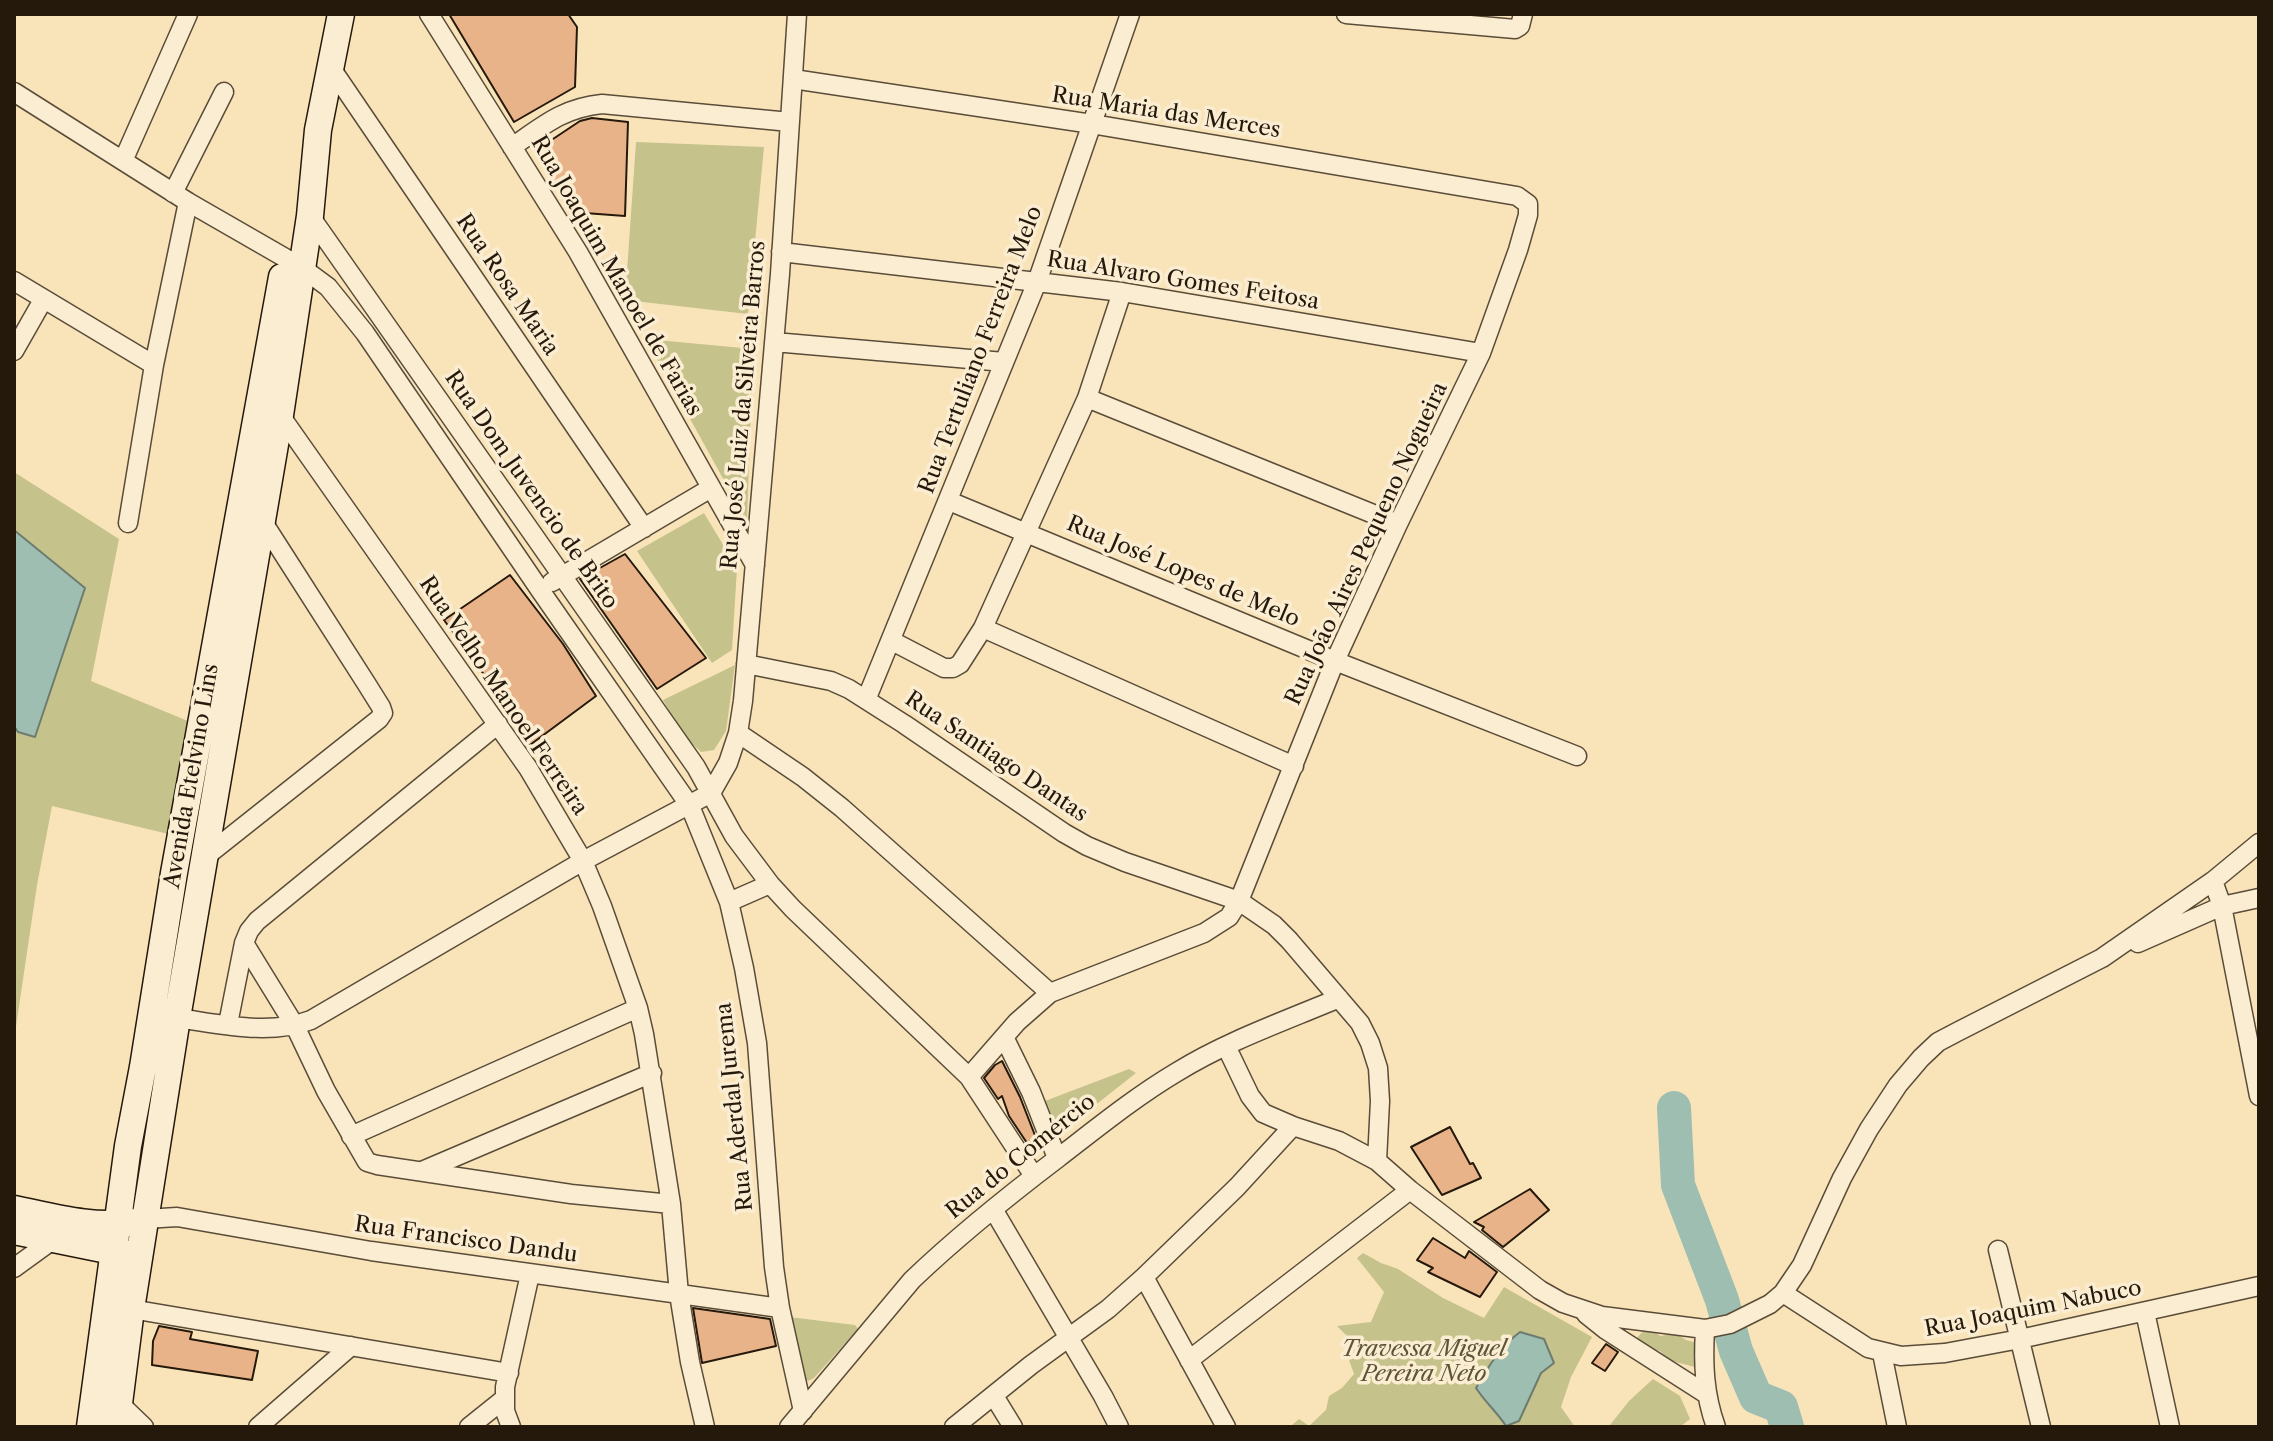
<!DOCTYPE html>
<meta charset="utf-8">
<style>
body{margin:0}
#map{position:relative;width:2273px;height:1441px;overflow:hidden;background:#f9e4ba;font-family:"Libre Caslon Text",serif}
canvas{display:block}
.frame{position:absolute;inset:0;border:16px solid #25190c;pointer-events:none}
</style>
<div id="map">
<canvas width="2273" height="1441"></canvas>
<div class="frame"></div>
</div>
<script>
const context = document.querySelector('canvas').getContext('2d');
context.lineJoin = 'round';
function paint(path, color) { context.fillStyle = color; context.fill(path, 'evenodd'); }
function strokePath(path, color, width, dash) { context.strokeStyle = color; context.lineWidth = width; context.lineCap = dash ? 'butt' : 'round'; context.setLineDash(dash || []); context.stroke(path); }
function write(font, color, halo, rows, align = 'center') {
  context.font = font + ' "Libre Caslon Text",serif'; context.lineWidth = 7; context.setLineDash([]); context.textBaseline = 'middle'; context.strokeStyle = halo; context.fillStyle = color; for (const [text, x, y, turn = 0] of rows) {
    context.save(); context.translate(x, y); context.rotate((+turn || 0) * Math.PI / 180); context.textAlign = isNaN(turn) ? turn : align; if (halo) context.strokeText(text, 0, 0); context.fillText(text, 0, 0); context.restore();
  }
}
paint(new Path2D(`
 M636,142L764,147L748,314L625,300Z
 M646,339L753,349L747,522Z
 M14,472L119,539L91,681L200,726L185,838L52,806L37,885L14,1040Z
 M704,513L737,568L732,650L712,663L637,551Z
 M735,665L726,731L714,750L701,752L684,736L663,700Z
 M1129,1069L1136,1073L1060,1133L1045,1101Z
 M1363,1253L1381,1263L1398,1269L1443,1298L1484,1318L1504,1287L1592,1337L1571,1377L1561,1407L1575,1427H1293L1292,1425L1299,1419L1309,1426L1326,1410L1329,1396L1342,1388L1354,1374L1349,1360L1354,1343L1337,1326L1371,1322L1384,1292L1357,1258Z
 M789,1317L855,1325L858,1329L814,1378L808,1381L802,1376Z
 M1646,1328L1661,1336L1675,1333L1686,1340L1697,1343L1703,1352L1695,1367L1668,1360L1660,1351L1646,1348L1636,1339Z
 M1653,1379L1680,1396L1690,1419L1680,1427H1581L1610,1425L1629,1401Z`), '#c5c28b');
const water = new Path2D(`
 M14,530L85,588L35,737L18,732L14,726Z
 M1520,1332L1544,1339L1554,1363L1541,1373L1519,1421L1506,1426C1497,1412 1485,1402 1476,1388C1488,1367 1500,1347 1520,1332Z`);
paint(water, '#9ebeb2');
strokePath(water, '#6e7c70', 2);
strokePath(new Path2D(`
 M1674,1108L1678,1185L1722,1300L1736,1351L1756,1397L1781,1407L1787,1427`), '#9ebeb2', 34);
const building = new Path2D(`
 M449,14H568L577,27L575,87L514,122Z
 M592,118L628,122L625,216L571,212L535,151L580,121Z
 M625,554L706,658L657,689L580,579Z
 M510,575L563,644L596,696L530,745L504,708L507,706L444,620Z
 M1002,1061L1020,1097L1036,1138L1027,1143L1009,1116L1002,1096L998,1099L984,1078L995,1065Z
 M1450,1127L1470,1164L1473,1163L1481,1178L1442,1195L1411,1147Z
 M1530,1189L1549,1210L1503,1247L1482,1230L1484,1227L1474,1222Z
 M1433,1238L1465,1258L1469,1251L1497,1272L1480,1297L1428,1272L1433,1268L1417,1260Z
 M693,1308L770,1319L776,1346L702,1363Z
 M159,1326L192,1332L190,1339L258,1351L252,1380L152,1365L153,1341Z
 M1606,1344L1618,1352L1605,1371L1592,1363Z`);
paint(building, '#e9b389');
strokePath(building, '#25190c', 2);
const street = new Path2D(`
 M429,14L578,252L755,565
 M1346,14L1515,29L1520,26L1523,14
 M331,68L644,528
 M793,79L1092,124L1517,196L1528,204V215L1518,250L1481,353L1398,524L1335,661L1239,901L1229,917L1204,933L1050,993L1017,1022L969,1077
 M14,92L188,202L301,267L328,287L365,333L540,590L690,806L729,902L744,968L757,1043L774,1267L780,1308L803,1411
 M512,147C544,125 563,108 602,104L790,122
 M123,161L188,14
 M173,193L224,92
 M310,216L696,767L734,836L770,884L793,909L969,1077L1034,1176
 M781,252L1122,292L1481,353
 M14,281L154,365
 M774,342L1004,362
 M14,351L43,300
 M1087,398L1398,524
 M277,413L280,415L528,768L583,861L602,906L638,1008L644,1034L671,1204L679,1294L690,1362L705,1427
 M949,501L1335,661L1577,756
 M128,523L154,365L188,202
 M552,582L711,488
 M983,628L1294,766
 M892,641L944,668H953L960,664L983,628L1087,398L1122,292
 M746,664L831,681L849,689L904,724L1064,833L1087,846L1125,862L1239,901L1274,925L1289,940L1360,1023L1370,1043L1378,1068L1380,1101L1377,1161
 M866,700L1037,282L1130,14
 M738,733L803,777L842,808L1050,993
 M205,857L379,719L383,713L381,707L366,683L261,519
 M2213,881L2222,906L2259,1096
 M729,902L770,884
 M244,943L295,1026L326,1091L367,1162L377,1165L571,1194L671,1204
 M2138,943L2222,906L2259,898
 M177,1018C221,1024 269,1036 311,1020L583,861L711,793L728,763L738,733L743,701L780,274L797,14
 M228,1024L244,943L249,931L257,921L498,724
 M1004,1037L1031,1092L1057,1158
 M1226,1046L1250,1096L1263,1113L1293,1126L1339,1141L1377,1161L1410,1190L1540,1290L1563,1303L1602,1316L1705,1329L1730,1324L1770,1304L1783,1293L1802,1265L1842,1178L1869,1129L1898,1085L1921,1058L1938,1042L1957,1032L2102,958L2213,881L2259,843
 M351,1136L638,1008
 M422,1171L652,1073
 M993,1209L1103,1396L1119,1427
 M145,1219L177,1217L371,1251L780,1308
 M1998,1250L2041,1427
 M14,1268L54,1239
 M1144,1277L1226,1427
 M1783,1293L1868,1348L1901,1356L1945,1353L2020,1339L2259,1286
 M131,1309L509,1373
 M2145,1312L2170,1427
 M1586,1314L1606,1330L1706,1394
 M1705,1329C1703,1363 1704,1394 1716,1427
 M1882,1353L1897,1427
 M1189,1360L1410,1190
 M994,1396L1013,1427
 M119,1403L144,1427
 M258,1427L351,1346
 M469,1427L504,1399
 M511,1427L505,1411V1387L530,1274
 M789,1427L912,1280C958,1236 1008,1196 1058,1158C1097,1128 1135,1097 1177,1072C1227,1041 1285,1021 1339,998
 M954,1427L1031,1365L1108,1309L1144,1277L1237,1187L1293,1126`);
const secondary = new Path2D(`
 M14,1209C53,1217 94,1229 134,1222
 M14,1231L132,1255
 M90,1427L128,1146L143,1067L174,873L282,277
 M116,1427L131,1309L177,1018L280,415L310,216L318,130L341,14`);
strokePath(street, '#5a4c38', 21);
strokePath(secondary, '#25190c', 29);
strokePath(street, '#fbedd2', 18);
strokePath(secondary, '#fbedd2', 26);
write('22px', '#25190c', '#fbedd2', [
 ["Rua Maria das Merces",1166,113,9],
 ["Rua Joaquim Manoel de Farias",616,276,60],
 ["Rua Alvaro Gomes Feitosa",1183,281,9],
 ["Rua Rosa Maria",507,285,56],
 ["Rua Tertuliano Ferreira Melo",981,350,-69],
 ["Rua José Luiz da Silveira Barros",744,405,-85],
 ["Rua Dom Juvencio de Brito",531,490,55],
 ["Rua João Aires Pequeno Nogueira",1367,544,-65],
 ["Rua José Lopes de Melo",1183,572,23],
 ["Rua Velho Manoel Ferreira",503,696,56],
 ["Rua Santiago Dantas",996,757,34],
 ["Avenida Etelvino Lins",192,776,-80],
 ["Rua Aderdal Jurema",735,1107,-96],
 ["Rua do Comércio",1021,1157,-39],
 ["Rua Francisco Dandu",466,1240,8],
 ["Rua Joaquim Nabuco",2033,1309,-11]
]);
write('italic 22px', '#5d5438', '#fbedd2', [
 ["Travessa Miguel",1424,1350],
 ["Pereira Neto",1424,1375]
]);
</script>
